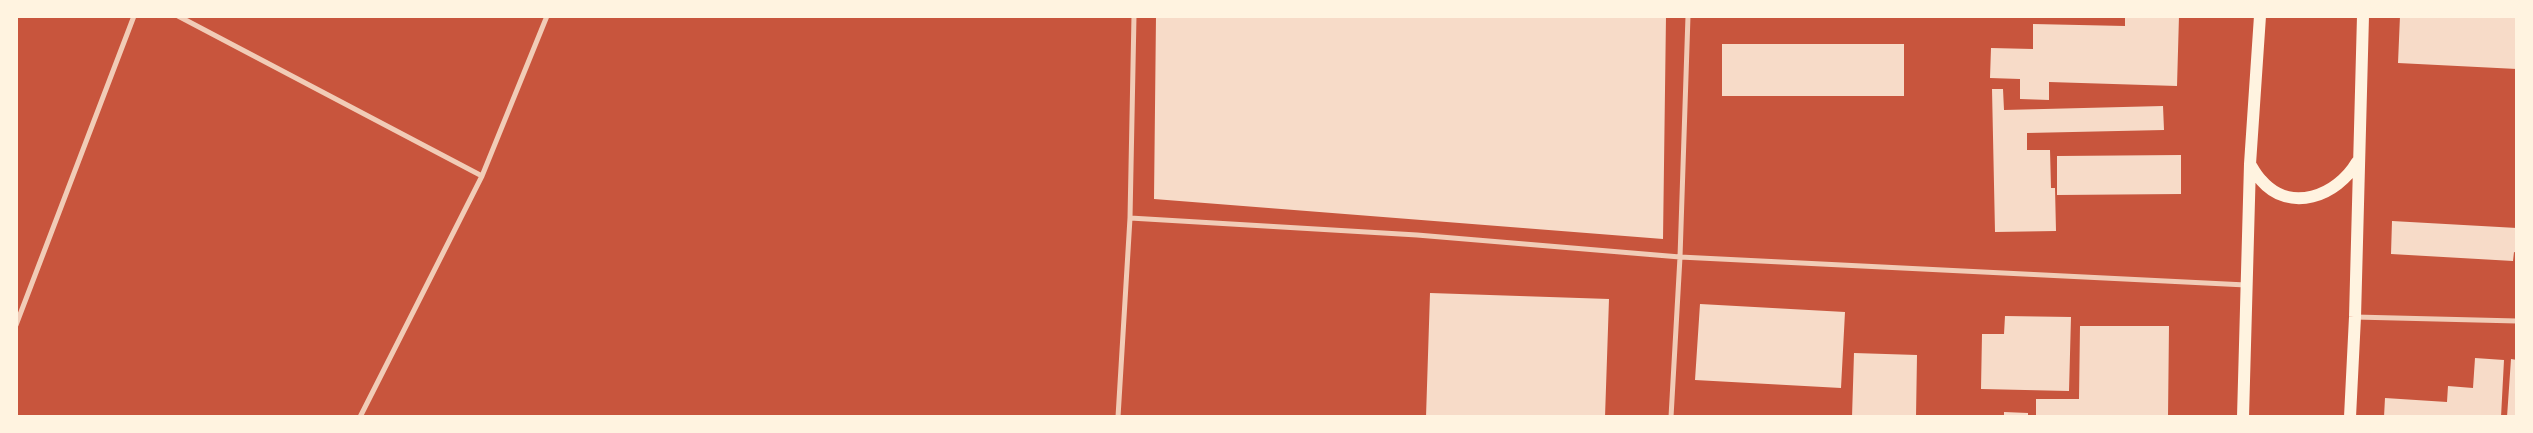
<!DOCTYPE html>
<style>
body{margin:0}
#map{position:relative;width:2533px;height:433px;overflow:hidden;background:#c8553d;font-family:Cabin,sans-serif}
canvas{display:block}
.frame{position:absolute;inset:0;border:18px solid #fff3e0;pointer-events:none}
</style>
<div id="map">
<canvas width="2533" height="433"></canvas>
<div class="frame"></div>
</div>
<script>
const context = document.querySelector('canvas').getContext('2d');
context.lineJoin = 'round';
function paint(path, color) { context.fillStyle = color; context.fill(path, 'evenodd'); }
function strokePath(path, color, width, dash) { context.strokeStyle = color; context.lineWidth = width; context.lineCap = dash ? 'butt' : 'round'; context.setLineDash(dash || []); context.stroke(path); }
paint(new Path2D(`
 M1156,16H1666L1663,239L1154,199Z
 M2125,16H2179L2177,86L2049,82V100L2020,99V79L1990,78L1991,48L2033,49V24L2125,26Z
 M2400,16H2517V69L2398,63Z
 M1722,44H1904V96H1722Z
 M1992,89H2003L2004,110L2163,106L2164,130L2027,133V150H2050L2051,188H2055L2056,231L1995,232Z
 M2181,155V194L2057,195V156Z
 M2392,221L2517,228V253L2514,252L2513,261L2391,254Z
 M1430,293L1609,299L1605,417H1426Z
 M1700,304L1845,312L1841,388L1695,380Z
 M2005,316L2071,317L2069,391L1981,389L1982,334H2004Z
 M2080,326H2169L2168,417H2036V399H2079Z
 M1854,353L1917,355L1916,417H1852Z
 M2475,358L2504,360L2501,417H2384L2385,398L2447,402L2448,386L2473,388Z
 M2511,359L2517,360V417H2507Z
 M2004,412L2028,413V417H2004Z`), '#f7dbc8');
strokePath(new Path2D(`
 M178,16L482,176
 M1130,218L1417,235L1680,257L2246,285
 M2355,317L2517,321
 M16,325L134,16
 M360,417L482,176L547,16
 M1118,417L1130,218L1134,16
 M1671,417L1680,257L1688,16`), '#f1ccb7', 5);
strokePath(new Path2D(`
 M2250,164C2253,169 2256,175 2261,180C2290,214 2337,196 2357,162
 M2243,417L2250,164L2260,16
 M2350,417L2355,317L2363,16`), '#fff3e0', 12);
</script>
